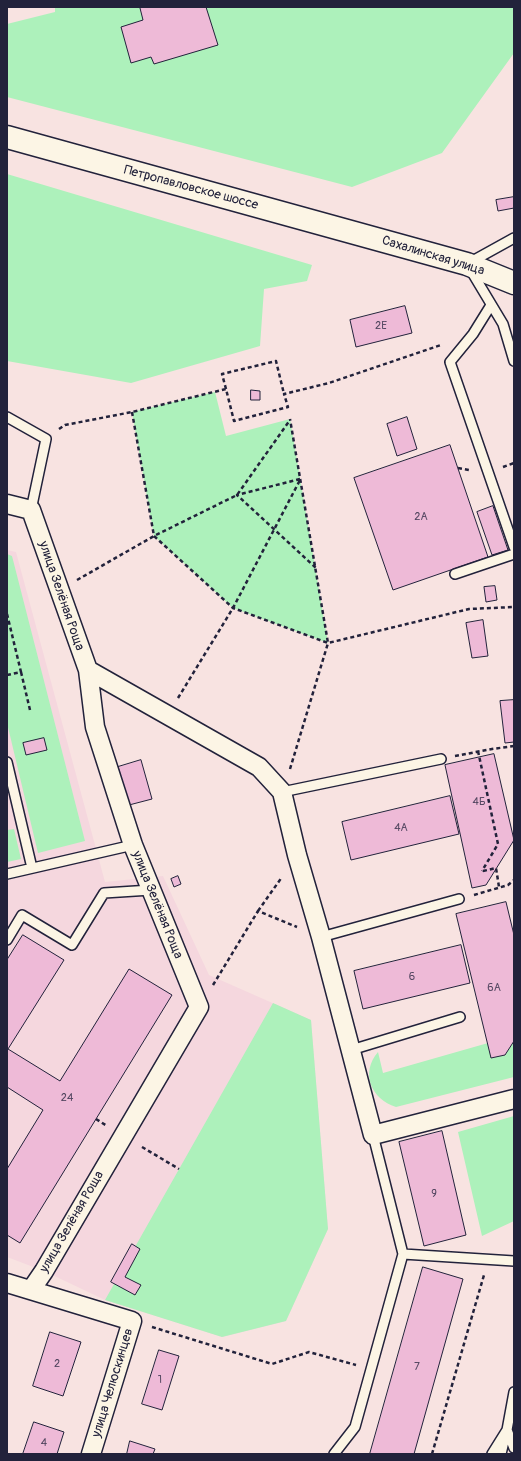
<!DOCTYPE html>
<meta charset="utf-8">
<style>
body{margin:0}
#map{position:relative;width:521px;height:1461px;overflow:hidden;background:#f8e3e1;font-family:Pangolin,sans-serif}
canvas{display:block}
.frame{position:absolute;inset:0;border:8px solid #22223b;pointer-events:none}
</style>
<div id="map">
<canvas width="521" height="1461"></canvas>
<div class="frame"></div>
</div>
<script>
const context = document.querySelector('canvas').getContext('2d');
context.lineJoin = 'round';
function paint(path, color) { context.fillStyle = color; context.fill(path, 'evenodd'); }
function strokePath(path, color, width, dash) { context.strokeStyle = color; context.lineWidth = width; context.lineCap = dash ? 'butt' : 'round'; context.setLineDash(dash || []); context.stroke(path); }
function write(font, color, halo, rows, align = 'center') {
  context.font = font + ' Pangolin,sans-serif'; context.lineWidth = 3; context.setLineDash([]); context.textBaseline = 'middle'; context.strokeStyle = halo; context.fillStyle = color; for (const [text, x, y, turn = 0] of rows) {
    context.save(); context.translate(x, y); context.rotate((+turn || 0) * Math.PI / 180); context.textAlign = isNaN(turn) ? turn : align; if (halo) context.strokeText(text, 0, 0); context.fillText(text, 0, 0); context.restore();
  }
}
paint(new Path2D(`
 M7,550L16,552L105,882L163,876L209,975L311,1020L328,1229L286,1321L222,1337L105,1300L44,1271L7,1257Z`), '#f5d7de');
paint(new Path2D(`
 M55,7H514V53L442,153L352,187L7,97V24L55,12Z
 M7,174L312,265L307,281L264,289L260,346L131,383L7,361Z
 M215,392L226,436L290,419L328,643L233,608L154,536L132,412Z
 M7,554L12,556L85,841L38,853L7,723Z
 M14,829L21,859L7,862V830Z
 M273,1003L311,1020L328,1229L286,1321L222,1337L105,1300Z
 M514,1041V1077L396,1107C371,1099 360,1073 378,1052L383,1073L488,1043L491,1058L505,1055Z
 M514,1116V1221L482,1236L458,1132Z`), '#adf1bb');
const building = new Path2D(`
 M143,7H206L218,45L154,64L151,57L131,63L121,27L143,20L140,8Z
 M514,197V208L498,211L496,200Z
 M405,306L412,333L356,347L350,320Z
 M251,390L260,391V400H251Z
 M407,417L417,449L397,456L387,424Z
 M450,445L488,557L393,590L354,478Z
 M493,506L508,550L492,555L477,512Z
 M495,586L497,600L486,602L484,587Z
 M483,620L488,656L472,658L466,623Z
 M514,700V742L505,743L500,701Z
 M44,738L47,750L26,755L23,743Z
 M494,754L514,840L486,885L472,888L445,765Z
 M141,760L152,799L129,805L118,767Z
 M450,796L459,834L351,860L342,822Z
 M178,876L181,884L174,887L171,879Z
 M506,902L514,935V1041L505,1055L491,1058L456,914Z
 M23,935L64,960L8,1049L60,1081L129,969L172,995L20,1243L7,1235V1169L43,1110L7,1087V960Z
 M461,945L470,983L363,1009L354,971Z
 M442,1131L466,1235L424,1246L399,1142Z
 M132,1244L140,1249L125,1277L141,1285L135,1295L111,1282Z
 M423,1267L463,1279L414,1454H370Z
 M50,1332L81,1342L63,1396L33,1386Z
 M159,1350L179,1356L162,1410L142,1404Z
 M34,1422L64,1432L57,1454H23Z
 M130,1441L155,1449L153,1454H127Z`);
paint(building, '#eebad7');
strokePath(building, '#22223b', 1);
const lane = new Path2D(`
 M514,238L467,264L503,324L514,361
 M491,305L473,334L450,362L514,547
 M7,417L46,439L31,510
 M455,574L514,554
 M7,762L32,868
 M282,792L441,759
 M7,874L133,845
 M321,937L459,899
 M7,940L22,915L72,945L104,893L151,890
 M351,1050L460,1017
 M403,1254L514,1261
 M514,1392L507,1430L514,1448
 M334,1454L355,1427L403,1254L373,1135
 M492,1454L507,1430
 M501,1454L505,1437`);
const street = new Path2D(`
 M7,504L31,510L88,670L95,727L133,845L199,1007L44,1271L31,1290
 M88,670L259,767L282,792L297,855L321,937L373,1135L514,1099
 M7,1283L132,1321L91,1454`);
const secondary = new Path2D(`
 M7,137L467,264L514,283`);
strokePath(lane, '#22223b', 12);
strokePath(street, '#22223b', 21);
strokePath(secondary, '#22223b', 25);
strokePath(new Path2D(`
 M226,389L222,374L276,361L284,394
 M132,412L154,536L233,608L328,643L469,609L514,607
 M59,429L65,425L132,412L226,389L234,421L288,407L284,394L329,383L441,345
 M503,467L514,463
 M458,468L469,470
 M300,479L237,495L316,568
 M77,580L154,536L237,495L290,420
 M7,614L21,672L7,675
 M21,672L30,710
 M178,698L233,608L300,480
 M478,751L498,844L482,871
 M455,756L492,749L514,746
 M290,769L328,643L290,419
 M483,871L496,868L499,887
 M474,895L508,885L514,880
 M258,911L282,877
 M213,985L258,911L297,927
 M96,1119L107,1126
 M142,1147L179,1169
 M152,1327L272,1364L309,1352L356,1365
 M432,1454L484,1275`), '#22223b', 2.5, [4, 3]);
strokePath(lane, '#fcf5e5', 9);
strokePath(street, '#fcf5e5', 18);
strokePath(secondary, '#fcf5e5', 22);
write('11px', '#554862', null, [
 ["2Е",381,326],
 ["2А",421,517],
 ["4Б",479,802],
 ["4А",401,828],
 ["6",412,977],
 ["6А",494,988],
 ["24",67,1098],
 ["9",434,1194],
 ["2",57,1364],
 ["7",417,1367],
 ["1",160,1380],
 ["4",44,1443]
]);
write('13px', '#22223b', '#fcf5e5', [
 ["Петропавловское шоссе",191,188,15],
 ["Сахалинская улица",433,256,17],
 ["улица Зелёная Роща",61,596,71],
 ["улица Зелёная Роща",157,905,68],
 ["улица Зелёная Роща",72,1222,-60],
 ["улица Челюскинцев",113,1383,-73]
]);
</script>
